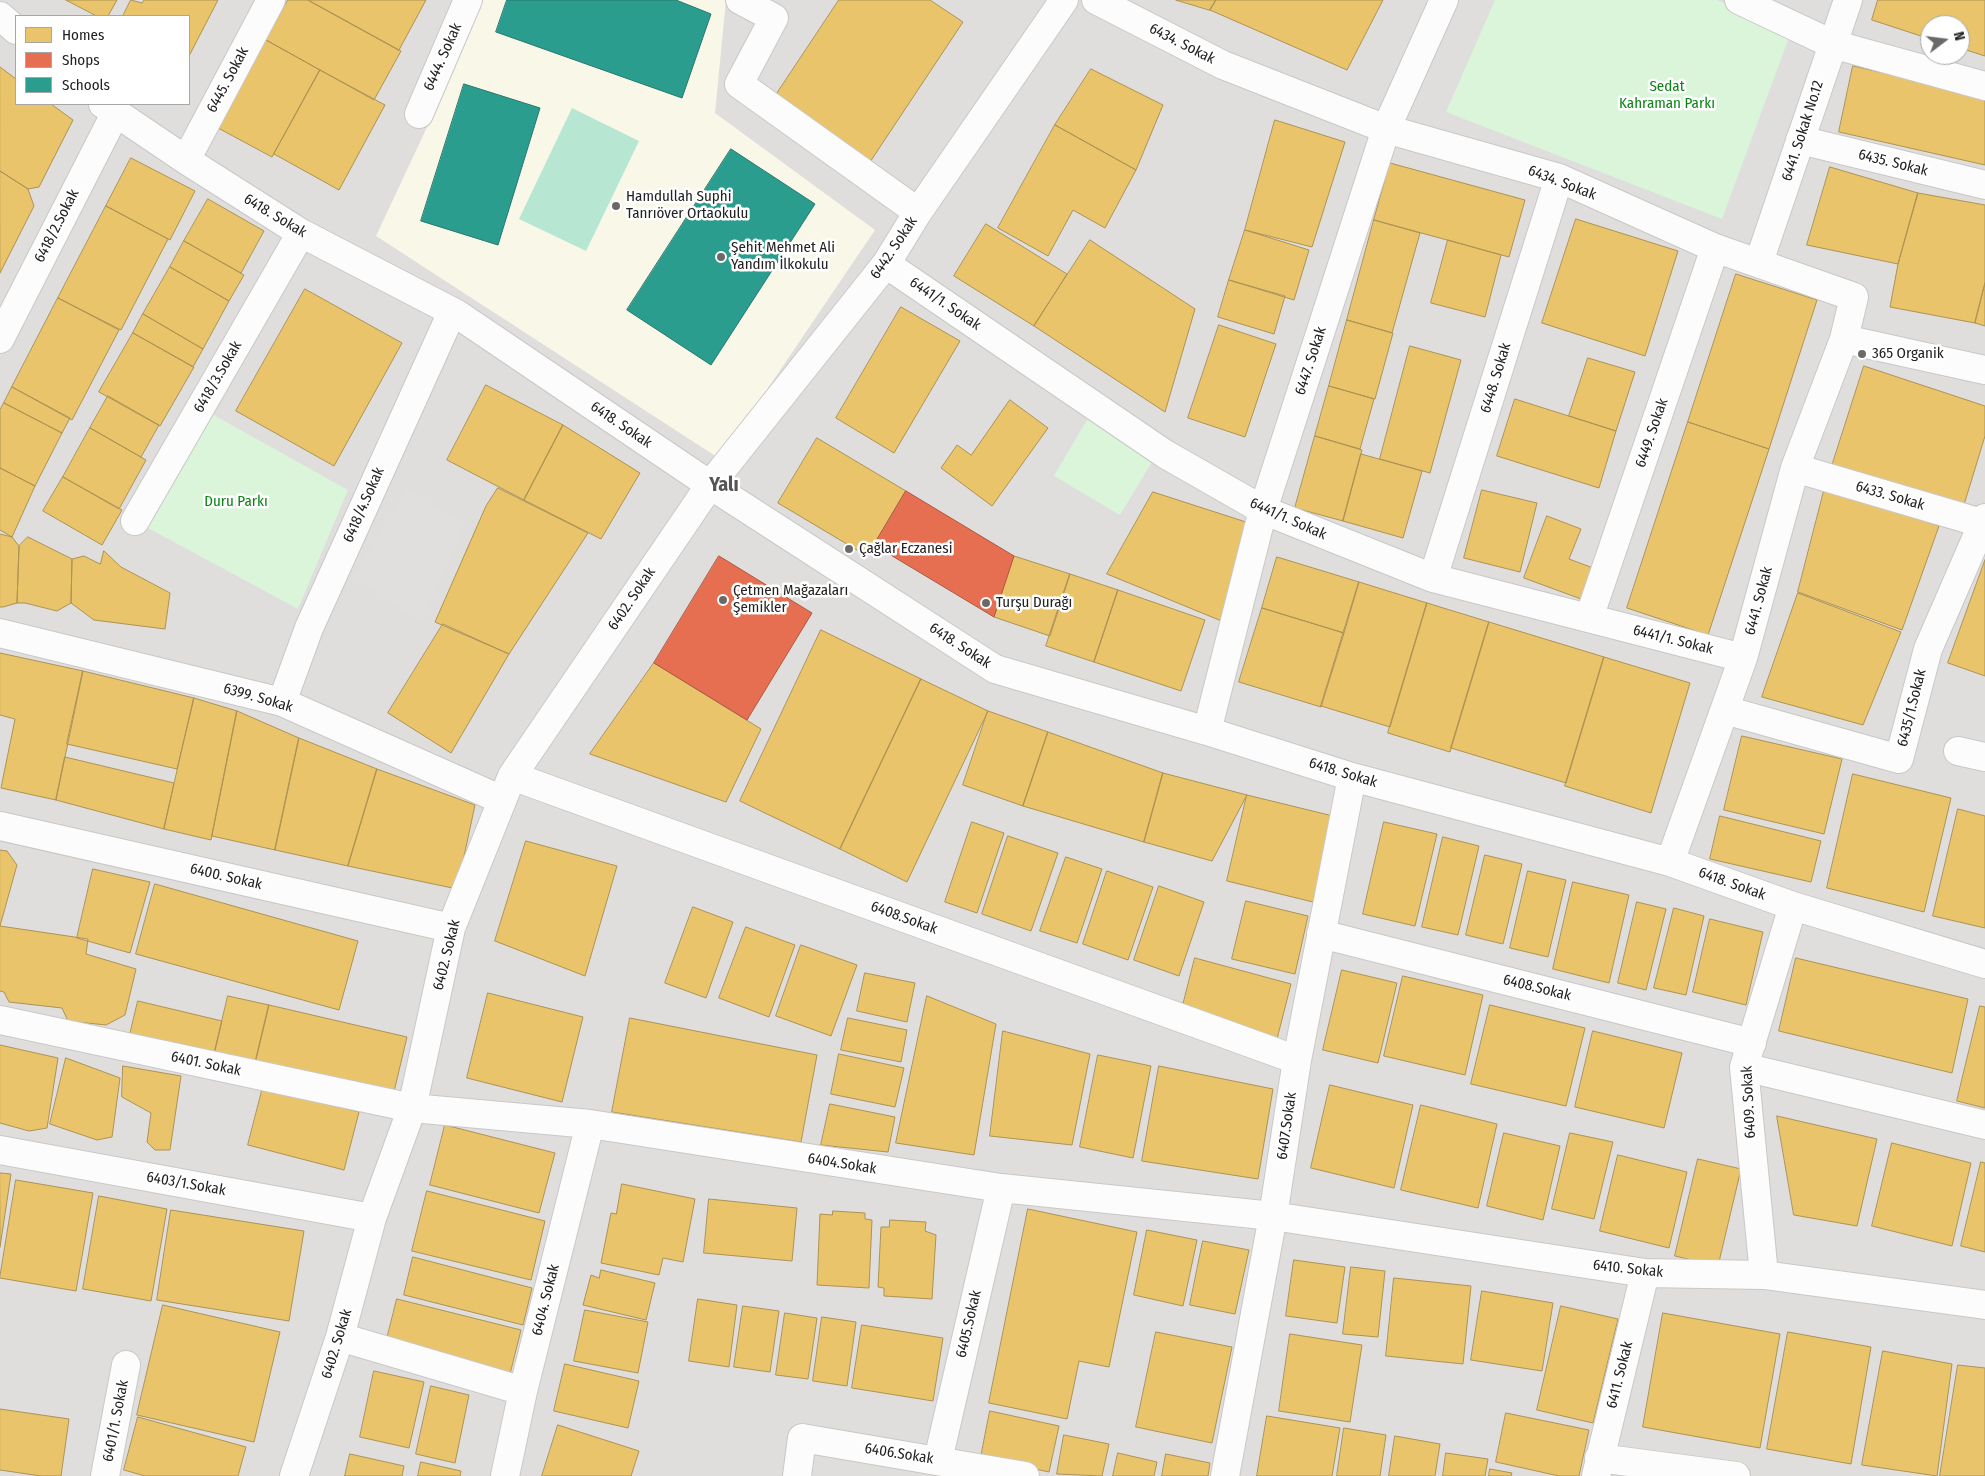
<!DOCTYPE html>
<meta charset="utf-8">
<style>
body{margin:0}
#map{position:relative;width:1985px;height:1476px;overflow:hidden;background:#f0eeeb;font-family:"Fira Sans Condensed",sans-serif}
canvas{display:block}
.legend{position:absolute;left:15px;top:15px;width:175px;height:90px;box-sizing:border-box;background:#fff;border:1px solid #a7a7a7;margin:0;padding:6px 9px;list-style:none;font-size:15px;color:#222}
.legend li{display:flex;align-items:center;gap:10px;height:25px}
.legend b{width:25px;border:1px solid #a7a7a7}
.north{position:absolute;left:1920px;top:15px;width:50px;height:50px;box-sizing:border-box;background:#fff;border:1px solid #a7a7a7;border-radius:50%;rotate:75deg;font-size:14px;font-weight:700;line-height:20px;text-align:center;color:#222}
.north::after{content:'';display:block;margin:auto;width:18px;height:22px;background:#6a6968;clip-path:polygon(50% 0,100% 100%,50% 72%,0 100%)}
</style>
<div id="map">
<canvas width="1985" height="1476"></canvas>
<ul class="legend">
<li><b style="height:14px;background:#e9c46a"></b>Homes</li>
<li><b style="height:14px;background:#e76f51"></b>Shops</li>
<li><b style="height:14px;background:#2a9d8f"></b>Schools</li>
</ul>
<div class="north">N</div>
</div>
<script>
const context = document.querySelector('canvas').getContext('2d');
context.lineJoin = 'round';
function paint(path, color) { context.fillStyle = color; context.fill(path, 'evenodd'); }
function strokePath(path, color, width, dash) { context.strokeStyle = color; context.lineWidth = width; context.lineCap = dash ? 'butt' : 'round'; context.setLineDash(dash || []); context.stroke(path); }
function write(font, color, halo, rows, align = 'center') {
  context.font = font + ' "Fira Sans Condensed",sans-serif'; context.lineWidth = 5; context.setLineDash([]); context.textBaseline = 'middle'; context.strokeStyle = halo; context.fillStyle = color; for (const [text, x, y, turn = 0] of rows) {
    context.save(); context.translate(x, y); context.rotate((+turn || 0) * Math.PI / 180); context.textAlign = isNaN(turn) ? turn : align; if (halo) context.strokeText(text, 0, 0); context.fillText(text, 0, 0); context.restore();
  }
}
paint(new Path2D(`
 M0,0H1985V1476H0ZM16,16H189V104H16ZM1930,25H1960V55H1930Z`), '#dfdedc');
paint(new Path2D(`
 M480,0H726L715,113L875,230L720,459L376,236L452,74Z`), '#f8f7e8');
paint(new Path2D(`
 M1495,0H1717L1791,32L1722,219L1446,112Z
 M210,413L348,490L298,609L135,521Z
 M1091,413L1158,452L1120,515L1054,476Z`), '#daf5da');
paint(new Path2D(`
 M572,108L639,141L586,251L519,219Z`), '#b7e6d2');
paint(new Path2D(`
 M406,489L466,524L421,622L353,577Z`), '#e0dfde');
const homes = new Path2D(`
 M66,0H117L108,16H97Z
 M131,0L142,3L144,0H218L189,56V16H123Z
 M288,0H308L401,51L374,100L266,40Z
 M308,0H426L399,50Z
 M839,0H930L963,22L870,162L774,98Z
 M1176,0H1216L1210,10Z
 M1216,0H1383L1347,70L1210,10Z
 M1878,0H1985V56L1960,48V25H1930V39L1872,20Z
 M266,40L320,70L272,157L218,128Z
 M1853,66L1985,96V165L1839,132Z
 M0,67L16,79V104H51L73,120L39,187L28,189L0,171Z
 M1091,69L1163,105L1136,170L1055,125Z
 M320,70L385,105L339,190L274,154Z
 M1275,120L1345,142L1312,247L1245,230Z
 M1055,125L1136,170L1105,228L1073,210L1048,256L998,228Z
 M131,158L195,191L170,240L106,206Z
 M1390,163L1525,200L1509,257L1374,220Z
 M1830,167L1918,193L1898,264L1807,245Z
 M0,171L28,189L34,206L0,273Z
 M1918,193L1985,205V283L1975,323L1890,307L1898,264Z
 M208,199L264,231L241,273L184,241Z
 M106,206L168,239L121,330L58,298Z
 M1576,219L1678,251L1645,356L1542,323Z
 M1374,220L1420,233L1392,333L1347,320Z
 M986,224L1067,274L1034,326L954,276Z
 M1245,230L1309,250L1294,300L1229,280Z
 M1090,240L1195,309L1165,412L1034,326Z
 M1448,240L1501,255L1485,317L1431,303Z
 M184,241L244,275L229,301L170,267Z
 M170,267L229,301L203,349L143,314Z
 M1736,274L1817,300L1769,449L1688,422Z
 M1229,280L1285,296L1274,334L1218,317Z
 M1985,283V326L1975,323Z
 M305,289L402,343L334,466L236,411Z
 M58,298L119,330L72,420L12,387Z
 M901,307L960,341L894,453L836,418Z
 M143,314L203,349L193,367L133,333Z
 M1347,320L1393,333L1375,399L1329,386Z
 M1219,325L1276,344L1245,437L1188,418Z
 M133,333L194,367L160,426L99,392Z
 M1410,346L1461,360L1430,473L1380,459Z
 M1588,358L1635,372L1616,431L1569,416Z
 M1864,366L1985,406V436L1963,508L1832,466Z
 M486,385L563,425L524,500L447,460Z
 M1329,386L1374,399L1360,449L1315,436Z
 M12,387L70,418L62,433L4,403Z
 M108,396L159,425L141,457L90,428Z
 M1515,399L1616,431L1599,488L1497,456Z
 M1010,400L1048,428L992,506L941,468L957,445L971,455Z
 M4,403L62,433L35,486L0,468V410Z
 M1688,422L1769,449L1708,635L1627,608Z
 M563,425L640,473L601,539L524,500Z
 M90,428L146,460L119,509L63,477Z
 M1315,436L1362,450L1343,521L1295,508Z
 M817,438L906,491L867,556L778,503Z
 M1361,454L1422,471L1403,538L1343,521Z
 M0,468L35,486L12,537L0,530Z
 M63,477L122,510L102,545L43,511Z
 M1825,487L1939,526L1902,630L1798,592Z
 M498,488L588,533L509,654L435,622L486,506Z
 M1482,490L1537,503L1520,572L1464,558Z
 M1153,492L1249,523L1224,622L1107,574Z
 M1547,516L1581,529L1569,559L1593,568L1581,599L1524,578Z
 M0,534L12,537L19,546L17,603L3,607H0Z
 M28,537L72,559L71,603L57,611L25,603H17L19,546Z
 M104,551L121,567L170,593L165,629L94,620L71,603L72,559L84,556L100,564Z
 M1014,556L1070,574L1050,636L994,617Z
 M1277,557L1359,582L1344,633L1262,608Z
 M1985,560V676L1948,663Z
 M1070,574L1118,590L1094,662L1046,646Z
 M1359,582L1427,603L1390,727L1321,706Z
 M1118,590L1205,620L1181,691L1094,662Z
 M1798,593L1901,632L1863,725L1762,697Z
 M1427,603L1489,622L1450,752L1388,733Z
 M1262,608L1344,633L1321,707L1239,682Z
 M1489,622L1604,657L1566,783L1451,748Z
 M443,624L509,654L451,753L388,713Z
 M821,630L921,679L840,849L740,801Z
 M0,653L83,671L56,800L1,788L15,719L0,715Z
 M1604,657L1690,683L1651,813L1565,786Z
 M654,663L761,729L726,802L590,754Z
 M83,671L194,698L177,769L67,744Z
 M921,679L988,711L907,882L840,849Z
 M194,698L237,711L211,840L164,829Z
 M237,711L299,738L275,850L212,836Z
 M988,711L1048,732L1023,806L963,785Z
 M1048,732L1163,773L1144,842L1023,806Z
 M1742,736L1842,759L1824,834L1724,810Z
 M299,738L377,769L348,866L275,850Z
 M65,757L174,783L164,829L56,800Z
 M377,769L475,805L457,889L348,866Z
 M1163,773L1247,795L1212,861L1144,842Z
 M1853,774L1951,798L1924,912L1827,888Z
 M1247,795L1333,816L1313,902L1227,881Z
 M1958,809L1985,816V928L1933,916Z
 M1720,816L1821,841L1811,882L1710,859Z
 M972,822L1004,833L977,913L945,902Z
 M1384,822L1437,834L1415,926L1363,914Z
 M1008,836L1058,853L1031,931L982,914Z
 M1443,837L1479,846L1458,935L1422,927Z
 M526,841L617,866L585,976L495,941Z
 M0,850L7,851L17,865L0,926L88,939L86,954L136,969L125,1015L106,1025L68,1021L62,1008L9,1002L4,992L0,991Z
 M1485,855L1522,864L1503,944L1466,935Z
 M1066,857L1102,869L1077,943L1040,931Z
 M93,869L150,882L130,953L77,938Z
 M1107,871L1153,887L1128,960L1083,944Z
 M1528,871L1566,880L1548,957L1510,948Z
 M1573,882L1629,895L1609,983L1553,969Z
 M155,884L358,941L339,1010L136,954Z
 M1159,886L1204,902L1179,976L1134,960Z
 M1246,901L1308,916L1295,974L1232,959Z
 M1637,902L1666,909L1646,990L1618,983Z
 M693,907L733,922L706,998L665,983Z
 M1674,908L1704,916L1686,995L1654,988Z
 M1710,919L1763,932L1746,1005L1693,992Z
 M746,927L795,945L769,1017L719,998Z
 M801,945L857,965L831,1036L776,1016Z
 M1195,958L1291,984L1276,1043L1180,1017Z
 M1796,958L1968,999L1952,1073L1779,1031Z
 M1342,970L1397,983L1378,1063L1323,1050Z
 M865,973L915,983L907,1022L857,1011Z
 M1403,976L1483,995L1465,1075L1384,1056Z
 M488,993L583,1017L562,1102L467,1078Z
 M228,996L269,1005L254,1068L213,1059Z
 M927,996L996,1024L974,1155L896,1143Z
 M138,1001L222,1021L213,1059L129,1039Z
 M269,1005L407,1037L392,1100L254,1068Z
 M1490,1005L1585,1028L1566,1106L1471,1084Z
 M1980,1006L1985,1007V1108L1957,1101Z
 M630,1018L817,1055L801,1142L612,1112Z
 M848,1018L907,1030L901,1062L841,1050Z
 M1003,1031L1090,1054L1072,1145L990,1136Z
 M1593,1031L1682,1053L1664,1128L1575,1107Z
 M0,1045L58,1058L47,1128L29,1131L0,1123Z
 M839,1054L904,1068L895,1107L831,1094Z
 M1098,1055L1151,1066L1133,1158L1080,1147Z
 M66,1058L120,1078L112,1137L97,1140L50,1124Z
 M123,1066L181,1076L170,1150H155L147,1142L151,1113L122,1097Z
 M1159,1066L1273,1089L1258,1179L1142,1161Z
 M1330,1085L1413,1105L1394,1188L1311,1168Z
 M263,1087L359,1112L344,1170L248,1145Z
 M830,1104L895,1117L888,1152L821,1145Z
 M1421,1105L1497,1124L1478,1208L1401,1190Z
 M1777,1116L1877,1139L1857,1226L1794,1215Z
 M445,1125L555,1153L539,1213L430,1185Z
 M1504,1133L1560,1146L1543,1220L1487,1206Z
 M1570,1133L1613,1142L1594,1219L1552,1209Z
 M1892,1143L1971,1163L1952,1246L1872,1226Z
 M1618,1155L1687,1172L1669,1248L1600,1231Z
 M1698,1159L1741,1169L1718,1266L1675,1256Z
 M1981,1162L1985,1163V1252L1961,1246Z
 M0,1173L11,1174L0,1247Z
 M16,1180L93,1193L76,1291L0,1278Z
 M622,1184L695,1199L683,1262L663,1258L659,1275L601,1263L611,1213L616,1214Z
 M427,1191L545,1221L531,1280L412,1251Z
 M99,1196L167,1209L151,1301L83,1289Z
 M709,1199L797,1208L792,1261L704,1253Z
 M1028,1209L1137,1232L1109,1367L1079,1361L1067,1419L989,1403Z
 M171,1210L304,1231L289,1321L157,1300Z
 M833,1211L865,1213V1219L872,1220L869,1288L817,1285L820,1214L832,1215Z
 M890,1220L926,1222L925,1231L936,1235L932,1299L884,1296V1288L878,1287L881,1227H889Z
 M1147,1230L1197,1240L1183,1306L1134,1295Z
 M1203,1241L1249,1250L1235,1314L1190,1305Z
 M413,1257L532,1288L523,1325L404,1295Z
 M1294,1260L1345,1267L1337,1323L1286,1316Z
 M1351,1267L1385,1271L1378,1337L1343,1334Z
 M601,1270L655,1283L646,1320L583,1305L591,1275L599,1278Z
 M1394,1278L1471,1286L1463,1364L1386,1356Z
 M1482,1291L1553,1303L1542,1371L1471,1360Z
 M397,1299L521,1330L510,1374L386,1343Z
 M698,1299L737,1305L729,1367L689,1361Z
 M163,1305L280,1332L254,1442L137,1415Z
 M743,1306L779,1311L770,1372L734,1367Z
 M1561,1306L1618,1319L1593,1423L1537,1410Z
 M585,1310L648,1322L638,1373L574,1361Z
 M785,1313L817,1318L808,1379L776,1375Z
 M1663,1313L1780,1334L1760,1448L1643,1427Z
 M822,1317L856,1322L847,1386L813,1381Z
 M862,1325L943,1338L933,1401L852,1388Z
 M1156,1332L1232,1347L1212,1443L1136,1427Z
 M1788,1332L1871,1347L1851,1464L1767,1449Z
 M1290,1334L1362,1345L1350,1422L1279,1411Z
 M1883,1351L1952,1364L1937,1476L1862,1465Z
 M565,1364L639,1381L628,1428L554,1411Z
 M1958,1365L1985,1368V1476H1940Z
 M374,1371L424,1382L409,1448L360,1437Z
 M431,1386L469,1395L455,1463L416,1454Z
 M0,1409L69,1419L61,1476H41L0,1470Z
 M990,1411L1059,1426L1049,1472L981,1457Z
 M1506,1413L1589,1430L1579,1476H1559L1496,1462Z
 M1267,1416L1340,1428L1332,1476H1257Z
 M138,1417L246,1447L238,1476H145L124,1470Z
 M558,1425L639,1451L631,1476H542Z
 M1344,1428L1386,1435L1380,1476H1337Z
 M1064,1435L1109,1444L1102,1476L1057,1474Z
 M1395,1436L1440,1444L1435,1476H1389Z
 M1118,1453L1157,1462L1154,1476H1113Z
 M1446,1453L1488,1459L1485,1476H1443Z
 M350,1454L404,1466L402,1476H345Z
 M1166,1454L1210,1463L1208,1476H1162Z
 M421,1462L461,1471L460,1476H418Z
 M1490,1469L1512,1473L1511,1476H1489Z`);
paint(homes, '#e9c46a');
strokePath(homes, '#ad9354', 1);
const shops = new Path2D(`
 M906,491L1014,556L994,617L874,545Z
 M719,556L812,613L747,720L654,663Z`);
paint(shops, '#e76f51');
strokePath(shops, '#ac5843', 1);
const schools = new Path2D(`
 M507,0H676L711,14L682,98L496,32Z
 M464,84L540,108L498,245L421,221Z
 M731,149L815,204L711,365L627,310Z`);
paint(schools, '#2a9d8f');
strokePath(schools, '#28786e', 1);
const minor = new Path2D(`
 M740,0L774,18L739,84L918,212
 M1096,0L1223,65L1386,129L1559,178L1715,248L1854,297L1844,339L1795,468L1743,658L1670,862
 M1739,0L1832,44L1985,86
 M0,16L16,30
 M103,104L186,160L301,233L457,314L710,485L995,669L1207,731L1352,777L1670,862L1793,906L1985,964
 M419,114L468,0
 M1800,140L1985,185
 M186,160L271,0
 M1759,262L1848,0
 M886,264L1165,454L1263,510L1433,578L1743,658
 M0,339L115,114
 M1844,339L1985,370
 M1795,468L1985,524
 M135,521L301,233
 M1433,578L1559,178
 M1589,618L1715,248
 M0,633L282,702L502,800
 M282,702L309,628L452,312
 M1725,710L1899,759L1928,649L1985,518
 M1207,731L1263,510L1386,129L1444,0
 M1958,751L1985,757
 M512,776L1297,1060
 M0,826L451,928
 M1321,934L1752,1043
 M0,1020L412,1108L590,1124L1001,1188L1273,1216L1645,1273L1764,1275L1985,1305
 M1744,1067L1985,1125
 M0,1150L372,1218
 M1764,1275L1744,1067L1793,906
 M340,1337L523,1391
 M1599,1458L1736,1476
 M938,1460L1001,1188
 M105,1476L126,1365
 M294,1476L340,1337L372,1218L412,1108L451,928L512,776L710,485L886,264L918,212L1064,0
 M505,1476L523,1391L590,1124
 M797,1476L802,1438L1025,1476
 M1225,1476L1273,1216L1297,1060L1352,777
 M1596,1476L1645,1273`);
strokePath(minor, '#c9c8c7', 30);
strokePath(minor, '#fdfcfc', 28);
for (const [x, y, r, color] of [
 [616,206,5,"#6a6968"],
 [721,257,5,"#6a6968"],
 [1862,354,5,"#6a6968"],
 [849,549,5,"#6a6968"],
 [723,600,5,"#6a6968"],
 [986,603,5,"#6a6968"]
]) { const dot = new Path2D(); dot.arc(x, y, r, 0, 2 * Math.PI); context.fillStyle = color; context.fill(dot); strokePath(dot, '#fff', 2); }
write('15px', '#222', '#fff', [
 ["6434. Sokak",1182,44,27],
 ["6444. Sokak",443,57,-66],
 ["6445. Sokak",228,80,-62],
 ["6441. Sokak No.12",1803,131,-72],
 ["6435. Sokak",1893,163,14],
 ["6434. Sokak",1562,183,21],
 ["6418. Sokak",275,216,31],
 ["6418/2.Sokak",57,226,-63],
 ["6442. Sokak",894,248,-56],
 ["6441/1. Sokak",945,304,34],
 ["6447. Sokak",1311,361,-72],
 ["6418/3.Sokak",218,377,-60],
 ["6448. Sokak",1496,378,-73],
 ["6418. Sokak",621,425,34],
 ["6449. Sokak",1652,433,-71],
 ["6433. Sokak",1890,496,16],
 ["6418/4.Sokak",364,505,-66],
 ["6441/1. Sokak",1288,519,24],
 ["6402. Sokak",632,599,-56],
 ["6441. Sokak",1759,601,-75],
 ["6441/1. Sokak",1673,640,14],
 ["6418. Sokak",960,646,33],
 ["6399. Sokak",258,698,16],
 ["6435/1.Sokak",1912,708,-76],
 ["6418. Sokak",1343,773,17],
 ["6400. Sokak",226,877,13],
 ["6418. Sokak",1732,884,20],
 ["6408.Sokak",904,918,20],
 ["6402. Sokak",447,955,-76],
 ["6408.Sokak",1537,988,14],
 ["6401. Sokak",206,1064,12],
 ["6409. Sokak",1749,1102,-93],
 ["6407.Sokak",1287,1126,-82],
 ["6404.Sokak",842,1164,9],
 ["6403/1.Sokak",186,1184,10],
 ["6410. Sokak",1628,1269,6],
 ["6404. Sokak",546,1300,-76],
 ["6405.Sokak",969,1324,-77],
 ["6402. Sokak",337,1344,-73],
 ["6411. Sokak",1620,1375,-76],
 ["6401/1. Sokak",116,1421,-79],
 ["6406.Sokak",899,1454,9]
]);
write('15px', '#0c8416', '#fff', [
 ["Sedat",1667,87],
 ["Kahraman Parkı",1667,104],
 ["Duru Parkı",236,502]
]);
write('15px', '#222', '#fff', [
 ["Hamdullah Suphi",626,197],
 ["Tanrıöver Ortaokulu",626,214],
 ["Şehit Mehmet Ali",731,248],
 ["Yandım İlkokulu",731,265],
 ["365 Organik",1872,354],
 ["Çağlar Eczanesi",859,549],
 ["Çetmen Mağazaları",733,591],
 ["Şemikler",733,608],
 ["Turşu Durağı",996,603]
], 'left');
write('bold 20px', '#555', '#fff', [
 ["Yalı",724,485]
]);
</script>
